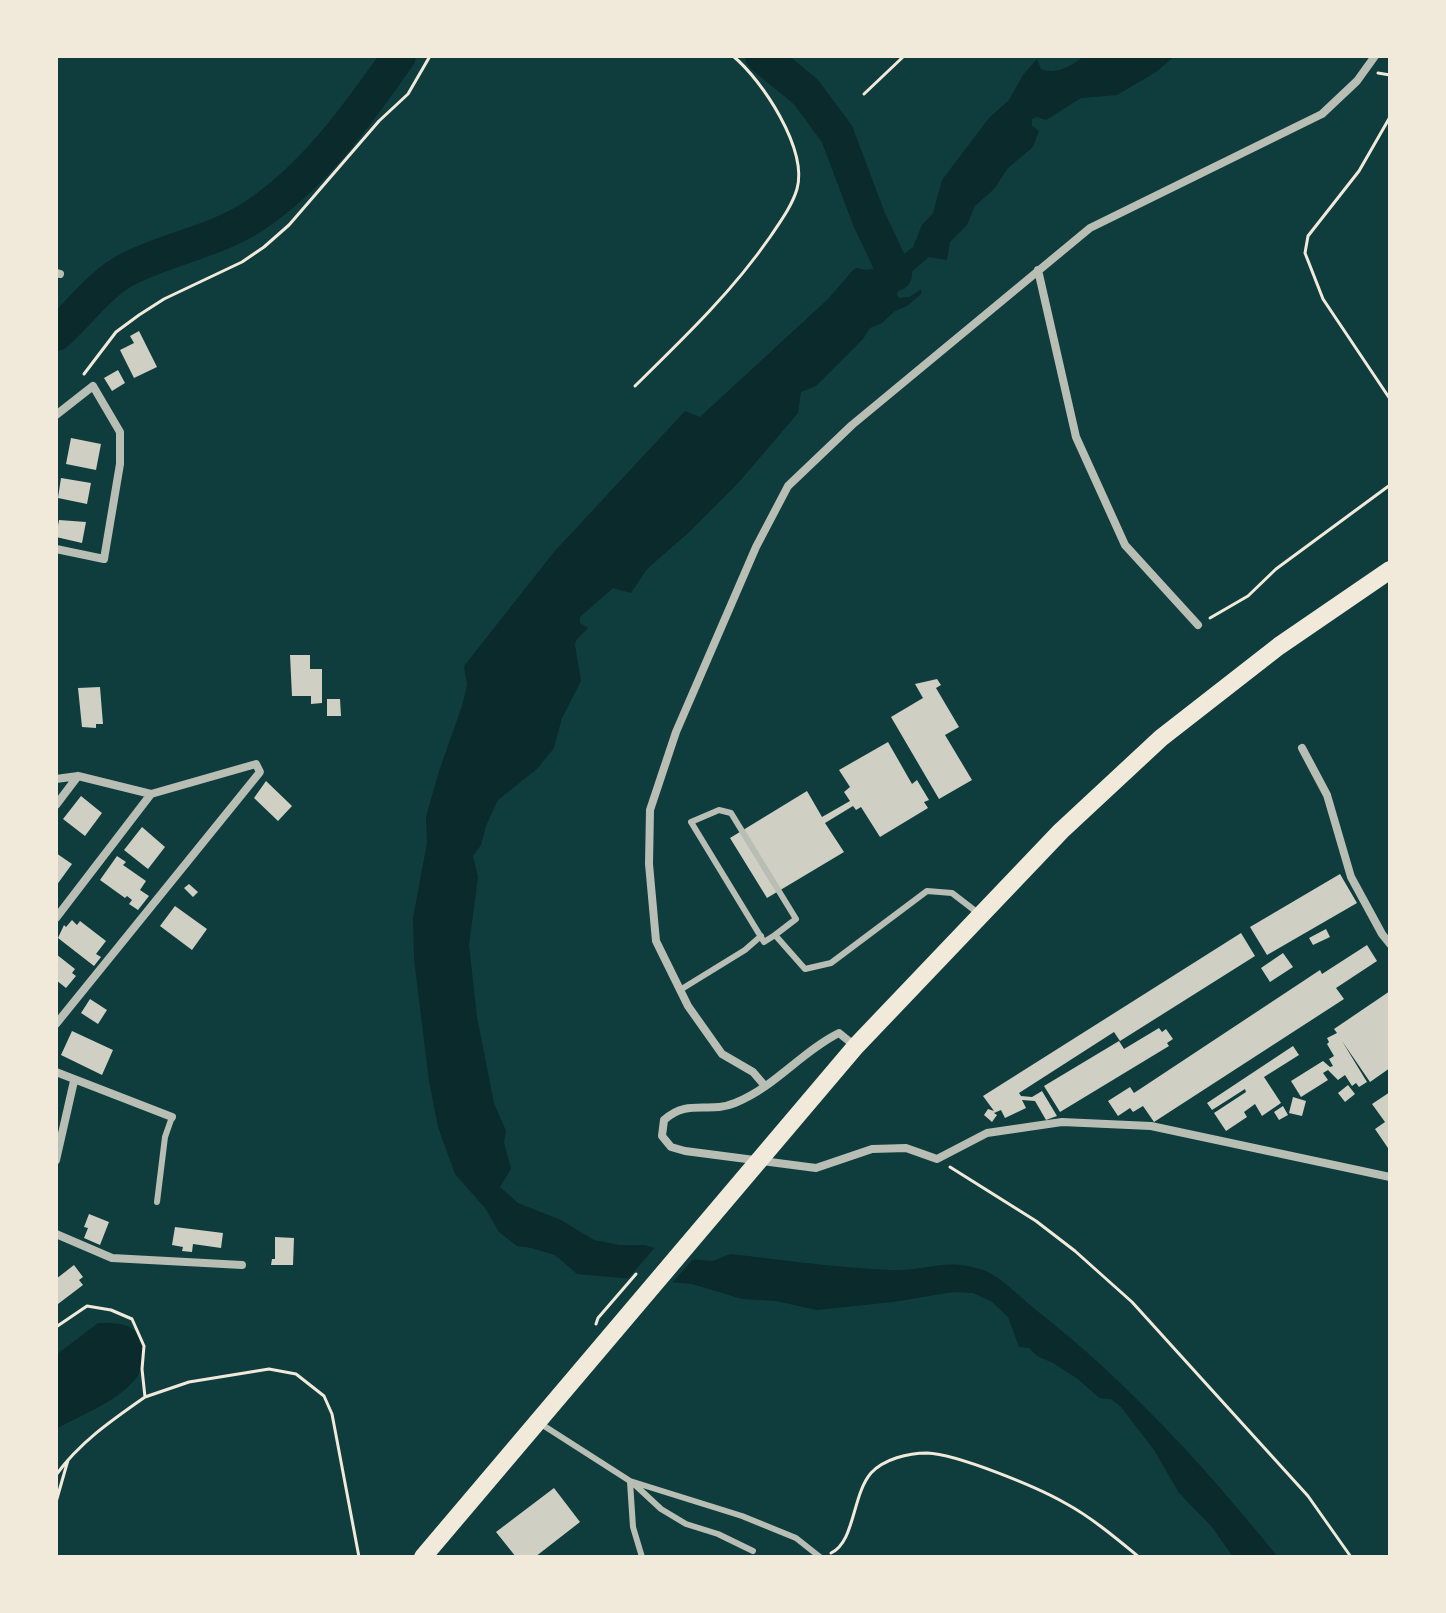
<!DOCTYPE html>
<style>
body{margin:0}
#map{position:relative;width:1446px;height:1613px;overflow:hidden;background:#0f3d3e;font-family:Poppins,sans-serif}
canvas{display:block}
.frame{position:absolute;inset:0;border:58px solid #f1e9da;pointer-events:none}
</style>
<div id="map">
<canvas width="1446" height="1613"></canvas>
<div class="frame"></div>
</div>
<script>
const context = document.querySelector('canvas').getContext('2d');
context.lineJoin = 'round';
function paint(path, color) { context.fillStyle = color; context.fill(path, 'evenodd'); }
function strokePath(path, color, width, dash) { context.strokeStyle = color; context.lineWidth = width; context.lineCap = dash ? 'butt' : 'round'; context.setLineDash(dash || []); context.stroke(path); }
paint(new Path2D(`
 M1084,56H1175L1156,72L1117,95L1081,98L1046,120L1037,117L1032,119V126L1039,131L1033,147L1008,168L994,189L975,206L967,225L950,242L947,260L929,257L903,279L897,294L899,298L909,297L922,289L921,294L907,306L895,311L882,323L870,328L863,339L816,386L801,392L798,413L739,482L687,534L647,569L631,593L613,588L580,617V623L588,628L576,640L575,645L581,681L562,718L554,748L537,769L498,800L486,826L481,845L473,856L478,877L469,945L477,1017L494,1103L506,1131L504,1142L511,1169L500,1187L518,1203L561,1220L594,1240L619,1245H645L689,1259L713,1261L730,1254C784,1260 838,1268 893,1270C928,1271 946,1257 983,1270C999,1275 1022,1299 1036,1310C1129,1383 1204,1466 1278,1557H1233L1212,1527L1179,1493L1154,1450L1121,1407L1111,1399L1099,1398L1078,1379L1053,1363L1037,1356L1029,1348L1019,1347L1008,1317L992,1302L973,1293L953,1292L893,1302L817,1310L776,1301L742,1299L692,1284L577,1274L555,1255L531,1248L517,1246L499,1232L485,1208L455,1174L438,1127L429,1081L414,959L413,918L427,843L426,817L439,771L462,706L467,685L464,666L554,552L685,411L700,417L828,299L854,269L857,268C866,271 872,270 881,265L882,259L889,257L895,261L913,247L922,225L933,213L942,180L989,118L1009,100L1023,75L1037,59L1041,69C1056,75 1072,66 1084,56Z
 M98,1323C116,1323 133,1322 141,1340C161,1386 88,1411 56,1429V1355Z`), '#0a2a2b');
paint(new Path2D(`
 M658,1244L696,1256L670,1285L625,1282Z`), '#0f3d3e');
strokePath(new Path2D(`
 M762,56L806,92L837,134L869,219L895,274
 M56,334C80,313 99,284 128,269C169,248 218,241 257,214C316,174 358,114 399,56`), '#0a2a2b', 34);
paint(new Path2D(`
 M139,331L157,367L134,378L120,350L134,343L130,336Z
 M118,370L125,383L112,391L104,378Z
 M71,438L101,444L96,470L66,464Z
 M61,478L91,483L87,504L58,498Z
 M59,520L86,522L82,543L56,537Z
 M290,655H310V669H322V703L311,704V696H292Z
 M937,679L941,685L936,688L959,727L945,735L972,780L939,799L891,717L923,698L915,684Z
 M100,687L103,724H96V728L82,727L78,688Z
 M327,699H340L341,716H327Z
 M888,742L912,784L917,780L929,800L924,802L928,808L880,837L861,807L856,810L853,806L825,823L844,852L767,898L730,838L807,791L822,817L850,801L844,792L850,787L839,770Z
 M266,781L292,806L278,821L254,798Z
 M81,796L102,813L85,836L63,819Z
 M142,827L165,847L148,869L124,850Z
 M56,853L72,864L56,886Z
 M117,856L126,862L123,865L146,881L140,890L149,896L138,910L129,904L132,900L127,896L125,898L100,880Z
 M1340,874L1357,903L1267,955L1250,927Z
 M189,884L198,892L193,897L184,888Z
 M175,906L207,929L192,950L160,926Z
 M72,920L77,925L80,921L106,941L96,954L101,957L94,966L58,938L64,925L66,927Z
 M1326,929L1330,937L1313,945L1309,938Z
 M1241,933L1255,956L1120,1041L1114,1032L1019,1093L1021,1096L1032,1097L1042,1091L1057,1116L1046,1120L1035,1101L1022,1100L1026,1108L1005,1118L1001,1110L994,1113L997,1115L992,1122L984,1115L988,1109L994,1111L983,1096Z
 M1367,945L1377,961L1336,988L1344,999L1154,1122L1143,1106L1133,1112L1130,1108L1118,1116L1108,1101L1130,1087L1134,1093L1320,970L1322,974Z
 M1283,953L1293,967L1270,982L1261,968Z
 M56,954L75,969L72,973L76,976L66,988L56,980Z
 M1390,991V1068L1370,1082L1342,1041L1367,1082L1359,1087L1356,1083L1352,1086L1345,1075L1338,1080L1328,1070L1323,1073L1328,1080L1301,1097L1291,1081L1323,1061L1330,1067L1333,1066L1329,1059L1334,1056L1327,1044L1329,1042L1327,1038L1337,1033L1334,1029Z
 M90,999L107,1010L98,1024L81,1013Z
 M1159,1028L1162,1032L1166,1029L1173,1039L1167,1043L1169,1046L1060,1112L1044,1086L1119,1041L1124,1049Z
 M72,1031L113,1050L102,1075L61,1055Z
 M1293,1046L1299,1055L1264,1077L1281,1103L1262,1116L1255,1104L1244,1112L1247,1117L1226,1131L1214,1113L1246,1092L1245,1089L1212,1110L1207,1103Z
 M1348,1085L1355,1094L1345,1102L1338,1093Z
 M1390,1092V1151L1375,1129L1385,1122L1372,1104Z
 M1293,1097L1306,1101L1302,1116L1289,1113Z
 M1283,1106L1288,1115L1279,1120L1274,1112Z
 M89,1214L109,1222L100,1245L84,1238L88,1228L84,1227Z
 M175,1227L223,1233L221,1248L193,1244L192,1252L182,1251L183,1247L172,1245Z
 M275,1237L294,1238L293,1265H271L272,1259H275Z
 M74,1265L83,1277L79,1280L83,1285L58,1304L56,1279Z
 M554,1488L580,1522L535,1557H516L496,1532Z`), '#cfcfc3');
strokePath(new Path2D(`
 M1378,73L1390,75
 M864,94L904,56
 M1390,117L1359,171L1308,236L1305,253L1323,299L1390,399
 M84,374L116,332L139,315L164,299L242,262L264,247L289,225L379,121L408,94L430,56
 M635,386C683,339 732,292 770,237C780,222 792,206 797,189C808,149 762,80 733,56
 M1210,618L1248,596L1276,569L1390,485
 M950,1167L1036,1221L1075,1251L1132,1302L1308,1496L1351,1557
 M596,1324L598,1318L636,1274
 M56,1327L87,1306L111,1310L132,1319L144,1346L142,1369L145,1397C112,1420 80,1442 56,1475
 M145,1397L189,1382L269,1369L296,1374L324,1396L332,1414L359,1557
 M56,1502L68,1460
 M831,1553C855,1542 852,1495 871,1473C884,1459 908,1453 927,1453C957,1454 1037,1487 1065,1503C1091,1517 1116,1538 1139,1557`), '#f1e9da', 3);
strokePath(new Path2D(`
 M775,935L796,919L731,813L719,810L691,822L764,942L775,935L805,969L831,963L927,891L952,893L978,913
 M680,990L745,950L761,936
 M157,1202L165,1137L172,1117
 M541,1424L630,1481L742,1516L796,1538L820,1557
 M630,1482L633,1527L642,1557
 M633,1483L661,1509L686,1524L718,1534L753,1551`), '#b8beb3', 6);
strokePath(new Path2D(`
 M1038,270L1076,437L1125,545L1198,625
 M56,273L60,274
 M56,415L93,386L120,432V464L104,559L56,549
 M1302,748L1327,795L1351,877L1382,934L1390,944
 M56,779L78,776L151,794L256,764L260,772L56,1024
 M56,805L78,776
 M56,918L151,794
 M855,1046L839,1033C801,1052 775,1087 735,1103C709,1114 688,1098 664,1120L662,1136L671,1147L685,1151L816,1168L872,1149L906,1148L937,1159L987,1133L1062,1122L1151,1126L1390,1177
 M56,1072L172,1117
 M765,1086L753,1072L722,1054L688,1006L656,941L649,864L650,810L676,732L756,547L788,486L852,425L1090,228L1322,114L1357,81L1375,56
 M56,1160L74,1081
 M56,1234L112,1258L242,1265`), '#b8beb3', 8);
strokePath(new Path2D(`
 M423,1557L856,1046L1061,831L1161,738L1279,646L1390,570`), '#f1e9da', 18);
</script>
